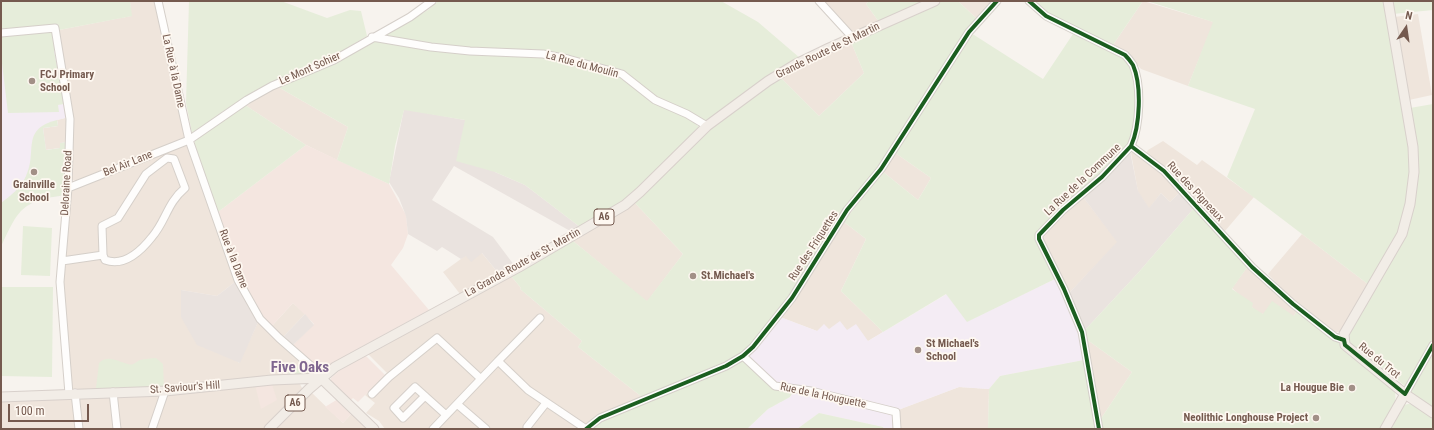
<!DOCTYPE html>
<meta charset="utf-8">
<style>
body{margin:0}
#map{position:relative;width:1434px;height:430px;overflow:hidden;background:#f7f3ee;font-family:"Roboto Condensed",sans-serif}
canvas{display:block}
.frame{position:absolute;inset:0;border:2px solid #755a4f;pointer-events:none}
.north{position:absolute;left:1386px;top:8px;width:40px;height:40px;-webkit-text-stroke:3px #fef8f1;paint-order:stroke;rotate:13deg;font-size:11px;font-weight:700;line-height:16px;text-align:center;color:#755a4f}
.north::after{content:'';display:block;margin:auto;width:14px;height:18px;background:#755a4f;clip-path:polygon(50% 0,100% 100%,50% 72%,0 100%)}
.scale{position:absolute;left:8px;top:404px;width:81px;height:18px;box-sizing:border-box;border:2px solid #755a4f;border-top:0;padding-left:5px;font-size:12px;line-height:14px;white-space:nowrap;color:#755a4f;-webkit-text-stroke:3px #fef8f1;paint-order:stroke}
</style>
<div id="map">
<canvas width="1434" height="430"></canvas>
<div class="frame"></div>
<div class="north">N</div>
<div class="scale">100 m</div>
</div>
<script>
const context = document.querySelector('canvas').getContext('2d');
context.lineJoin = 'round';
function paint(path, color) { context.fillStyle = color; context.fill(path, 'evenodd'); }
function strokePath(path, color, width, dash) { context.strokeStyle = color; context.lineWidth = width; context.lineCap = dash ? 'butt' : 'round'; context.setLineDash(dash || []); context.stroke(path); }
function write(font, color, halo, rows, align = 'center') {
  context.font = font + ' "Roboto Condensed",sans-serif'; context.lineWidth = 3.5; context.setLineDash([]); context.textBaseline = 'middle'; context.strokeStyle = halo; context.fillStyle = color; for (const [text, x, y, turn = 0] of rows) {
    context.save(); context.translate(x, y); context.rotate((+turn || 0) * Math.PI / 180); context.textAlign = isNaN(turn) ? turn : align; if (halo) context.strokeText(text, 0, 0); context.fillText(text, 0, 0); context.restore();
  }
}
paint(new Path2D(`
 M130,1H156L186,138L80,181L71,180L73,113L59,30L131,16Z
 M822,1H869L866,4L879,22L852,34Z
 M958,1H994L977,19Z
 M1143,1L1214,22L1188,86L1141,69L1127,52L1113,45Z
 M1418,14L1432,95L1409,100L1394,17Z
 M851,42L864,73L819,116L781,78L805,64Z
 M278,87L348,127L337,160L306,145L245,105Z
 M65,118L68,121L67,142L60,148L45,150L43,128L58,126L57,120Z
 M1163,141L1197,165L1202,160L1254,197L1225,231L1175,179L1146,153L1148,150Z
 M187,144L236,281L217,296L181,290L239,363L259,320L305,363L300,368L291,363L288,376L173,388L73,391L70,387L63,276L70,190Z
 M1134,151L1162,173L1179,193L1170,202L1161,193L1149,209L1138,192L1131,153Z
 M894,152L931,178L918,200L882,171Z
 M1083,197L1118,242L1070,292H1068L1041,239L1043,234L1066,210Z
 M634,202L683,254L647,302L573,241Z
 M844,222L866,239L841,291L883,332L868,341L847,330L829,329L817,331L780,317Z
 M1302,234L1369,285L1340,332H1334L1284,291L1268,274Z
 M481,252L499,274L460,294L443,272L465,256Z
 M1248,266L1297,310L1294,316L1263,314L1257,312L1232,288Z
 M511,276L521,288L520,289L582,341L578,347L642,397L582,429H385L379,421L366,413L375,403L365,395L387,373L367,353Z
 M293,303L305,314L283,337L271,327Z
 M1086,339L1132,372L1100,420Z
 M294,382L300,384L303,390L267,429H83L79,397Z
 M959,387L989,389L988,429H899L898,410Z
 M312,393L343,423L353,412L371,429H274Z
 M73,397L76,429H1V399Z`), '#efe5dc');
paint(new Path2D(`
 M306,145L389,184L406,215L408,234L403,248L391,265L429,310L345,356L325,370H321L292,346L314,324L293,303L271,327L261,315L242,282L218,212Z
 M365,355L385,375L358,402L353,398L350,401L331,382V378L339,371Z
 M272,384L277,400L261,409L255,385Z
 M338,399L353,412L343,423L325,407Z`), '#f4e6e0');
paint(new Path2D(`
 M404,109L465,120L495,172L525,185L580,227L572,232L454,166L432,200L493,237L514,265L499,274L482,253L471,262L466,256L461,259L442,247L437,251L408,234L406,216L399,198L389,182Z
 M1130,151L1138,191L1149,208L1161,193L1170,202L1179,193L1194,208L1138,273L1085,330L1070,292L1117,242L1083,197Z
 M236,281L259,320L240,363L197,345L181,317V290L217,296Z
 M305,314L314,325L292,346L283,337Z`), '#eae3df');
paint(new Path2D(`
 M53,32L68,115L65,118L57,120L58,126L43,128L46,150L60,148V143L67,142L66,195L41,199L27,206L13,194L1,203V36Z
 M1055,279L1080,330L1084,360L1000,376L989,389L959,387L898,410L777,384L748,358L780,317L817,331L824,324L829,329L840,321L847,330L856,324L868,341L947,294L968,321Z
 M793,392L815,395L893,413V429H884L883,427L819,413L797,429H747L768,409L790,397Z`), '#f4ecf4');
paint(new Path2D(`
 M1,1H130L132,16L59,30L58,24L1,31Z
 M189,1H281L327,18L350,10L361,11L367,36L329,59L271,84L225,110L192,133L186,103Z
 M438,1H721L758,22L800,58L709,121H704L651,94L623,70L562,54L540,50L457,47L420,44L382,36L428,10Z
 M869,1H928L879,22L866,4Z
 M943,1H958L977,19L888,155L790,297L745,353L642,397L578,347L582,341L520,289L521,288L511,276L573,241L647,301L683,254L634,202L709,129L781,78L819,116L864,73L851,42Z
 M1033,1H1143L1113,45L1049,15Z
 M1147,1H1385L1409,145L1410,170L1404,214L1399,233L1369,285L1227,177L1255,109L1188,86L1213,22Z
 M1392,1H1433V10L1393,14Z
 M49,31L53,32L57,51H54L64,104L58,105L59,112L8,113L1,55V36Z
 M971,33L1043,79L1073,34L1128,61L1132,74L1137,109L1134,132L1129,144L1101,174L1073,196L1038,233L1035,239L1055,279L967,322L946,294L883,332L841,291L866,239L844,222L882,171L918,200L931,178L894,152Z
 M372,40L451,53L543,57L566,60L618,76L654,102L671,111L689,118L699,127L634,196L580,227L525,185L495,172L456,161L465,120L404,110L395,146L389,184L337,160L348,127L278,87Z
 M1433,104V340L1410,384L1405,386L1350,343L1348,337L1390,263L1405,237L1411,219L1410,108Z
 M245,105L306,145L218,212L194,145L195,140Z
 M57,120L58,126L43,128L46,150L60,148V143L67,142L66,195C22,201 19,208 1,247V203C10,196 21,188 26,176C38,152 20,129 57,120Z
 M1194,208L1248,266L1232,289L1253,303L1252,307L1263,314L1272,301L1294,316L1297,310L1392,385C1401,402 1391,414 1382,429H1102L1100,420L1132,372L1086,339L1085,330L1138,273Z
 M23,226L52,228L50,276L21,275Z
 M1,287H53L52,377L1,376Z
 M1433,349V410L1410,394L1411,389Z
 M156,358L163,364L164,387L98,390L96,388L99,363C108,354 118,362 128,364C134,366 135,362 140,360C145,359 151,358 156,358Z
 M1084,360L1097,429H988L989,389L1000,376Z
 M743,361L773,388L793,392L790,397L768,409L747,429H591L602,420Z
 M291,362L300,368L305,363L313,370L314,373L288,376Z
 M1408,404H1413L1433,416V429H1389L1404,405Z
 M819,413L883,427L884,429H797Z`), '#e6edda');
const minor = new Path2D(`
 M158,1L189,140L238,280L260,319L279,338L319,373L321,378
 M819,1L852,37
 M1029,1L1046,16L1125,55C1128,58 1131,62 1133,65C1142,86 1140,126 1131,146L1164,171L1252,267L1293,304L1335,337L1344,340
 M1,33L55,28L70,119L68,188L60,282L69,394
 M372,37L431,47L470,51L543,54L568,59L622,74L655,100L687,114L707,126
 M167,158L174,159L185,188C167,203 166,221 152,237C141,251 124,267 105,260L103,255L102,226L118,218L146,174Z
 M68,188L189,140L247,100L272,86L334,60L410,17L432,1
 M62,261L103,255
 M743,356L775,386L811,391L896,412L897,429
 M498,361L540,318
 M113,392L117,429
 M75,393L79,429
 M372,394L389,377L437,338L480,378
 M1405,394L1433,345
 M425,396L403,418L394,408L415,387L445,414
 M457,404L486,429
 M152,429L165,391
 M433,429L498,361L528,390L586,429
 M528,429L527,427L546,403
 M586,429L600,418L726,366L743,356L753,347L792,298L847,210L881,169L969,32L997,1
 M1099,429L1082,332L1064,289L1039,239V235L1063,210L1102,177L1131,146`);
const major = new Path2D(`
 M1388,1L1413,147L1414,172L1410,204L1402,234L1344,334L1345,345L1405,394L1433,413
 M321,378L374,429
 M1,397L165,391L272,380L321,378
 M269,429L309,389L335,367L519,267L625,205L640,192L707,126L768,81L796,64L829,48L935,1
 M1385,429L1405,394`);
strokePath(minor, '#d5cfc9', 9);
strokePath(major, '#d8d0cb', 11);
strokePath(minor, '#fefdfc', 7);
strokePath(major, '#f2ede7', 9);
strokePath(new Path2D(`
 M1029,1L1046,16L1125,55C1128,58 1131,62 1133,65C1142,86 1140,126 1131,146L1164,171L1252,267L1293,304L1335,337L1344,340L1345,345L1405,394L1433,345
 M586,429L600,418L726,366L743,356L753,347L792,298L847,210L881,169L969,32L997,1
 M1099,429L1082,332L1064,289L1039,239V235L1063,210L1102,177L1131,146`), '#1b5e20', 4);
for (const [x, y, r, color] of [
 [32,81,4,"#a29087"],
 [34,172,4,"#a29087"],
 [693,276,4,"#a29087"],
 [918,350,4,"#a29087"],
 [1352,388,4,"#a29087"],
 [1316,418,4,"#a29087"]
]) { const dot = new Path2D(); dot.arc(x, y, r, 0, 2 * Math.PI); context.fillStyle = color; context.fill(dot); strokePath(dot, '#fef8f1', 1.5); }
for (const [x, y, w] of [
 [604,217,20],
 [295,403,20]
]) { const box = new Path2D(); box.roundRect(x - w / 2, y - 8, w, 16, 3); context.fillStyle = '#fef8f1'; context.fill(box); strokePath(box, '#755a4f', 1); }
write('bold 10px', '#755a4f', null, [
 ["A6",604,217],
 ["A6",295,403]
]);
write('11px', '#755a4f', '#fef8f1', [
 ["Grande Route de St Martin",828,51,-26],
 ["La Rue du Moulin",582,65,15],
 ["Le Mont Sohier",310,69,-24],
 ["La Rue à la Dame",173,71,78],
 ["Bel Air Lane",128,164,-22],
 ["La Rue de la Commune",1083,180,-43],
 ["Deloraine Road",67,183,-87],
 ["Rue des Pigneaux",1195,192,47],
 ["Rue des Friquettes",814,246,-57],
 ["Rue à la Dame",233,259,69],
 ["La Grande Route de St. Martin",523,263,-29],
 ["Rue du Trot",1379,361,39],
 ["St. Saviour's Hill",185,388,-4],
 ["Rue de la Houguette",823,396,12]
]);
write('bold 11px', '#755a4f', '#fef8f1', [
 ["FCJ Primary",40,75],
 ["School",40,88],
 ["Grainville",34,185,"center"],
 ["School",34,198,"center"],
 ["St.Michael's",701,276],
 ["St Michael's",926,344],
 ["School",926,357],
 ["La Hougue Bie",1344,388,"right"],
 ["Neolithic Longhouse Project",1308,418,"right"]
], 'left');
write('bold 15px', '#806790', '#fef8f1', [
 ["Five Oaks",300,368]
]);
</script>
